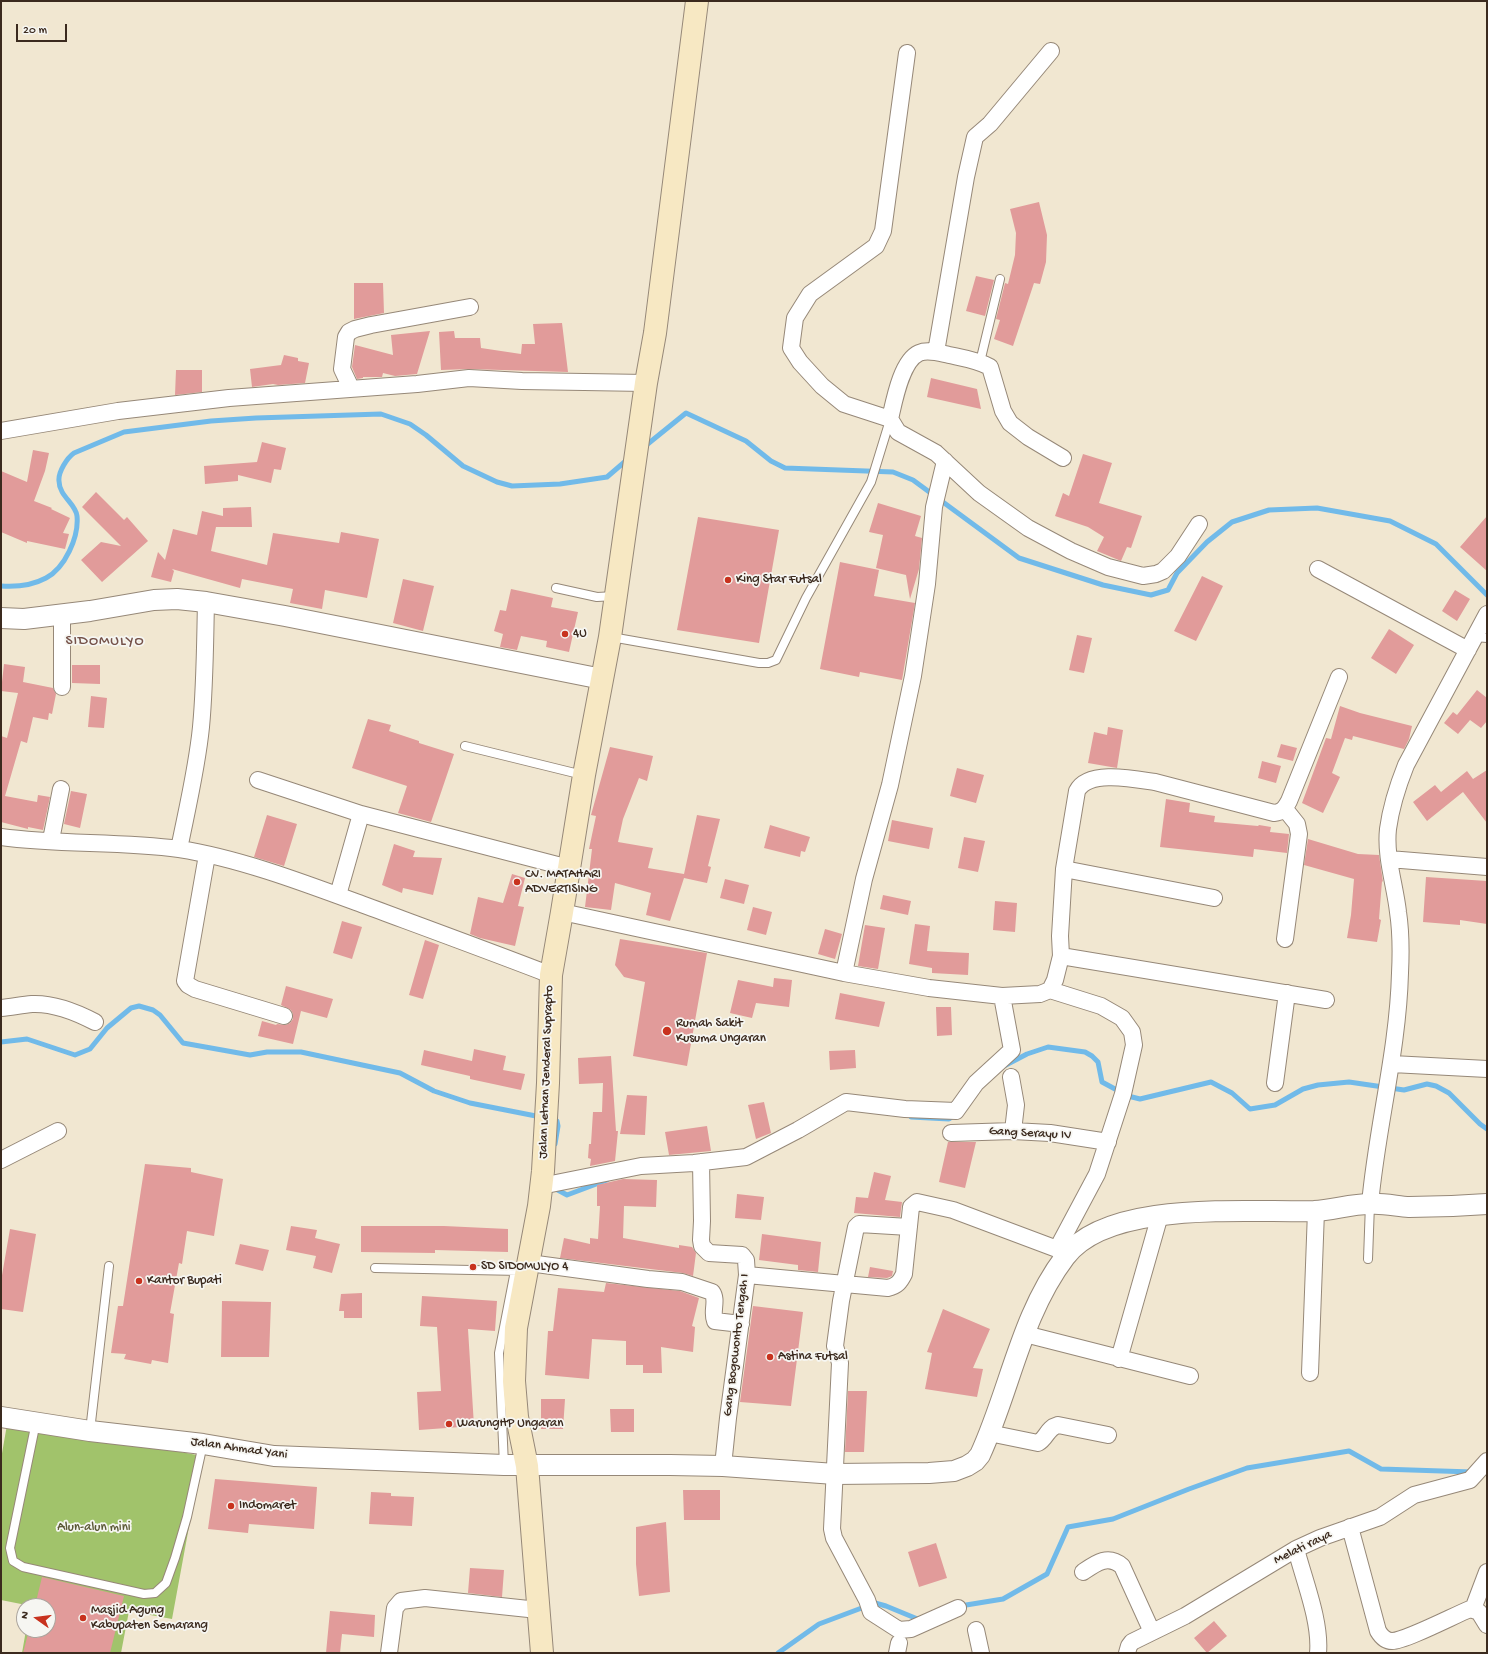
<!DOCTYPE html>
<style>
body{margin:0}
#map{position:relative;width:1488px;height:1654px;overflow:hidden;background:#f1e7d1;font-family:"Gochi Hand",sans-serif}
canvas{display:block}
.frame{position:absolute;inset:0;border:2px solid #3b2a1e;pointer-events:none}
.north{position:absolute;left:16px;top:1598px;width:40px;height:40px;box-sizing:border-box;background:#f6f6f2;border:1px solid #aba49d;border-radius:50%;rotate:284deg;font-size:11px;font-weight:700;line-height:16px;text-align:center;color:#3b2a1e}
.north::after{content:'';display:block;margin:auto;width:14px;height:18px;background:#c8321e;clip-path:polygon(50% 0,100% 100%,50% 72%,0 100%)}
.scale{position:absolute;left:16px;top:24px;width:51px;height:18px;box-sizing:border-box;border:2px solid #3b2a1e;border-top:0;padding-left:5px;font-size:12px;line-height:14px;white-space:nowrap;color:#3b2a1e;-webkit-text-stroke:3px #f6f6f2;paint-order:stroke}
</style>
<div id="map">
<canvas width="1488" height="1654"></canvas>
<div class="frame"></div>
<div class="north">N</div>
<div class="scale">20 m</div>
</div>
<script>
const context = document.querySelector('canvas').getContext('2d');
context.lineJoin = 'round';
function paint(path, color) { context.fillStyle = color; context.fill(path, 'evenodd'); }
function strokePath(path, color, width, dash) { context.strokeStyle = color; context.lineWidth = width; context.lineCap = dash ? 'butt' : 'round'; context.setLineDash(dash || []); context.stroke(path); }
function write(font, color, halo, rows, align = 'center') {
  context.font = font + ' "Gochi Hand",sans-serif'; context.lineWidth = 3.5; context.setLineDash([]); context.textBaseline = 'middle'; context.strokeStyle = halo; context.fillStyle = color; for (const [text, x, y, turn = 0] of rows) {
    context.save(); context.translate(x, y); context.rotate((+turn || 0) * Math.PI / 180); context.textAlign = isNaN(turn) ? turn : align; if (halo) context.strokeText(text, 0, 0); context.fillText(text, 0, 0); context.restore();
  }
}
paint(new Path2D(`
 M8,1419L202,1456L172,1619L129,1611L121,1653H22L26,1630H48V1606H31L1,1600V1459Z`), '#a1c36b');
strokePath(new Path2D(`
 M644,447L686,413L746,441L771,461L785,468L893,472L913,480L1019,558L1103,585L1151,595L1168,590L1177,573L1207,542L1232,522L1269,510L1317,508L1390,521L1436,544L1487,595
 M1,586C15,587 33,585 46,578C65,568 79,537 77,516C76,504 59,496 59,481C58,472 67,458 74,453L124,432L211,421L256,418L381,414L410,424L426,435L463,466L497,482L512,486L560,484L607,477L628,459
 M1,1042L27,1039L75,1055L90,1049L107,1028L131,1008L139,1006L153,1010L160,1015L183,1043L250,1055L267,1052H301L400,1073L434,1091L470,1103L541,1117
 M1004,1066L1027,1054L1048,1047L1085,1052L1092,1056L1098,1062L1102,1082L1128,1096L1140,1099L1211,1082L1232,1093L1250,1109L1275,1105L1303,1089L1318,1085L1349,1082L1404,1090L1427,1084L1436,1086L1449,1093L1480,1124L1487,1129
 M911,1117L949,1119L955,1115
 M553,1120L557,1121L558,1126L555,1144
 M554,1188L567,1195L607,1180
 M960,1606L1003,1599L1047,1574L1068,1527L1113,1519L1189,1489L1247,1468L1349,1451L1381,1469L1472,1472
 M778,1653L819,1624L875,1603L886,1606L920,1620`), '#71bae9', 5);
paint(new Path2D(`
 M1039,202L1047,235L1046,262L1040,284L1034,283L1013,346L994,339L1000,320L996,319L1005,283L1008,284L1015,255L1016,233L1010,209Z
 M976,276L994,280L985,316L966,311Z
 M354,283H383L384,313L354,319Z
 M562,323L568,372L469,369L441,370L439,332L454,331L455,338H480L481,348L521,354L522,344H535L533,324Z
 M430,331L417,374L395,376L383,373L382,377H363V378L357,379L352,367L355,345L393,355L391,335Z
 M284,355L298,358V361L309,363L305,383L278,385L273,384L252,387L250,369L281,365Z
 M176,370H202V392L175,395Z
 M931,378L977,389L981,409L927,397Z
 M262,442L286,448L281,470L274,469L271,483L238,475V481L205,484L204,466L257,462Z
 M33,450L49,453L45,471L34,501L52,508L51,509L70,518L63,533L69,534L65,549L27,541V543L1,532V471L27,482Z
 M1083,454L1112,463L1099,503L1142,516L1131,548L1127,547L1121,561L1097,551L1104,537L1088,527L1055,516L1063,493L1069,496Z
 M96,492L124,520L127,517L148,541L102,582L81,560L101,542L121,546L82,507Z
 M878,503L921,516L915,536L922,538L919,569L910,599L906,575L876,568L883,535L869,532Z
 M251,507L252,527H216L211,551L267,565L273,533L339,543L341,532L379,539L367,598L325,590L322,609L290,603L293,589L242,579L240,588L172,569L174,571L171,582L151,577L158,552L165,560L173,529L197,535L202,511L223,516V508Z
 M1487,516V571L1460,547Z
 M698,517L779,530L759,643L677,630Z
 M840,562L879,570L874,596L915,603L902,680L860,672L859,677L820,669Z
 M1202,576L1223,586L1196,641L1174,631Z
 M403,579L434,586L423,631L393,623Z
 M511,589L553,598L551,607L578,612L569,652L546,647L547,641L521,636L517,650L500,647L503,634L494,631L500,610L506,611Z
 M1455,590L1470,599L1457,621L1442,611Z
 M1389,629L1414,645L1396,674L1371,658Z
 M1077,635L1092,638L1084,673L1069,670Z
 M4,664L25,667L23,682L53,688L56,694L52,714L49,713L48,720L33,717L27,743L21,741L5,796L37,802L38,795L50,797L43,830L28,827V829L1,822V736L7,738L18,693L1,691Z
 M72,665H100V684L72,683Z
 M1477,690L1487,698V721L1481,728L1470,720L1458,734L1444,723L1453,712L1457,715Z
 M91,696L107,698L104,728L88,727Z
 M1340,706L1360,713L1412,726L1409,739L1404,749L1353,736L1352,740L1345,738L1332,773L1340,777L1323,813L1302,803L1326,738L1331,739Z
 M368,719L391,725L389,731L419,741V743L454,754L431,822L398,813L407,786L352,768Z
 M1108,727L1123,730L1117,768L1088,763L1094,732L1107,735Z
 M1281,744L1297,748L1293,761L1277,757Z
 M610,747L653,756L647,781L639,778L623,819L618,842L653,848L648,868L684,874L697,815L720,819L708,866L711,867L707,883L684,878L670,921L646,915L651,893L615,883L611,910L585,907L592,849H589L596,816L591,815Z
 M1262,761L1281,766L1276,783L1258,778Z
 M957,768L984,775L976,803L950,796Z
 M1487,770V823L1463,792L1427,821L1413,802L1435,785L1441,792L1467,771L1473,779Z
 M71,791L87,794L80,828L64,824Z
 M1166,799L1190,803L1189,812L1215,816L1214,822L1258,826L1259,825L1271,827L1270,832L1289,834L1287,853L1254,849L1253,857L1160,847Z
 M267,815L297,824L284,866L254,857Z
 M892,820L933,828L929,849L888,841Z
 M770,825L810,837L805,852L801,851L800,857L764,848Z
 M964,837L985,841L978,872L958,868Z
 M1308,839L1358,854L1379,855L1383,882L1382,881L1379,919L1381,920L1377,942L1347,938L1351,915L1354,879L1304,865Z
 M394,844L415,851L413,857L442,858L433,895L403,888L402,893L382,885Z
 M512,874L525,878L518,906L524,907L515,946L480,938L470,934L478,897L503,903Z
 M1426,877L1487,881V924L1460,920V925L1423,922Z
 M725,879L749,885L744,904L720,898Z
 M883,895L911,901L908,915L880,909Z
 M995,901L1017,903L1015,932L993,930Z
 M753,907L772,912L766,935L747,930Z
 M342,921L362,927L352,959L333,953Z
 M915,924L930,926L927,951L969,953L968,975L932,973V968L909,964Z
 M865,925L885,928L878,969L858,966Z
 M825,929L842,934L835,959L818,954Z
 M620,939L707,953L687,1066L633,1056L645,982L624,977L615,965Z
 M425,940L439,945L423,999L409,995Z
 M774,978L792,980L789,1007L756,1003L752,1018L730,1013L738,980L773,987Z
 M286,986L333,999L327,1018L301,1011L293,1044L258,1036L262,1021L276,1025L277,1024L286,1025L290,1023L293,1019V1014L291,1010L281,1005Z
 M840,993L885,1002L879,1027L835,1019Z
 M936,1007H951L952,1035L937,1036Z
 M474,1049L506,1056L503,1070L525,1074L521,1090L470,1079V1076L421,1065L424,1050L472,1061Z
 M855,1050L856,1068L830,1070L829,1051Z
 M611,1056L616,1131H618L615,1161L590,1166L591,1159L588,1158L589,1144H591L593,1112H602L603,1083L579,1084L578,1058Z
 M627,1095L647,1096L645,1135L620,1134Z
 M764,1102L771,1133L756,1139L748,1105Z
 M707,1126L711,1151L669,1155L665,1132Z
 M948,1142H976L965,1188L939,1182Z
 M145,1164L191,1168V1172L223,1179L214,1236L187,1231L182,1264L179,1263L170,1313L174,1314L168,1363L152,1360L151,1364L124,1359L126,1354L111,1353L118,1306H123Z
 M874,1172L891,1176L885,1200L902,1202L900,1217L854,1213L856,1197L868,1198Z
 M623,1179L657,1180L656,1207L624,1206L623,1238L679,1248V1245L692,1247L696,1253L693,1276L683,1273L560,1258L564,1238L590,1244V1238L598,1239L600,1206H597V1185Z
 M737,1194L764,1197L761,1220L735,1218Z
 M291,1226L317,1230L315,1238L340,1244L332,1273L313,1268L316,1256L286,1250Z
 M361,1226H444L508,1229V1252L435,1250V1253L361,1252Z
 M10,1229L36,1234L23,1312L1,1309V1281Z
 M762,1234L821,1242L818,1272L798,1270V1265L759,1260Z
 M240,1244L269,1250L263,1271L235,1264Z
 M870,1267L893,1271L892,1276L887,1278L868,1277Z
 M606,1283L680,1291L699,1298L692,1326L695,1327L693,1352L661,1347L662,1373H643V1365H626V1341L592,1339L589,1379L545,1375L548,1331H553L558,1288L604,1292Z
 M362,1293V1318H344V1311H339L341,1294Z
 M422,1296L497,1301L495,1331L468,1329L474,1426L419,1430L417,1392L441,1391L437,1327L420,1326Z
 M222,1301L271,1302L269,1357H221Z
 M753,1306L803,1312L791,1406L740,1402Z
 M943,1309L990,1329L973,1368L983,1369L977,1397L925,1389L932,1353L927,1352Z
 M848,1391H867L864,1452H845Z
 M541,1399H565L563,1429H541Z
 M610,1409H634V1432H611Z
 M215,1479L317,1487L314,1529L249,1524L248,1533L208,1529Z
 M683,1490H720V1520H684Z
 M371,1492L391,1493V1496L414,1497L412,1526L369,1524Z
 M666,1522L670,1592L639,1596L636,1564V1527Z
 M936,1543L947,1578L919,1587L908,1552Z
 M470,1568L504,1570L502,1597L468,1593Z
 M42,1577L124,1596L110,1653H23L29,1630H48V1606H35Z
 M330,1611L375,1615L374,1637L342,1634L340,1653H326Z
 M1214,1621L1227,1636L1207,1653L1194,1638Z`), '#e19b9a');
const service = new Path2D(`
 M980,362L1000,279
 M556,588L597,597L615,596
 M611,637L759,663H768L776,660L806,598L871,482L890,420
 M1475,637L1487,638
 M465,746L583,775
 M1368,1259L1370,1204
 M375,1268L520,1271
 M36,1422L10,1548L13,1561L23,1567L144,1594L155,1593L166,1583L175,1558L187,1517L203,1444
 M90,1431L109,1266
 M504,1465L499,1353L515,1271`);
const minor = new Path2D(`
 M907,53L883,231L876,246L810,294L795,318L791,348L800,362L822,386L844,404L890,419L898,432L936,453L979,493L1028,528L1071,551L1108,567L1143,576L1156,574L1163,571L1178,556L1199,524
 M936,352L966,177L975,137L990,124L1051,51
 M351,388L342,369L346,337L349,332L355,329L371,325L470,307
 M890,419C894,402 901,361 919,353C928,349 940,353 949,355C963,358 977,360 990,367L1003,411L1010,423L1028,437L1063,458
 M1,431L118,411L229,398L417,384L469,378L522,381L646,383
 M1318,569L1468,650
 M62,687V614
 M258,780L361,814
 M1,837C60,845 120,841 179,849C239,858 307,884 364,905C426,928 489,951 551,975
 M51,840L61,789
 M179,849C187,809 197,768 201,727C205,685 205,643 206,602
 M207,855L185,981L188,985L195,989L284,1016
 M1389,859L1487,867
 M1064,869L1214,898
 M338,895L361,814L569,868
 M562,912L844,973L929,988L1002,996L1040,994L1050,990L1101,1006L1122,1018L1132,1032L1134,1045L1123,1094L1097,1174L1057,1249L1065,1257
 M1285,939L1299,834L1297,824L1285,809
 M1061,956L1326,1000
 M844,973L864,879L890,785L913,676L927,584L934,507L945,461
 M1050,990L1055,980L1061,956L1060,936L1064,869L1077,791C1088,769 1135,779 1155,782L1274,813C1283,812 1285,808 1289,801L1339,677
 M1,1008C11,1007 22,1005 32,1004C54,1003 76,1012 95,1022
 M1392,1064L1487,1069
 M1011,1077L1016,1105L1013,1131
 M1275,1083L1287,993
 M951,1133L1013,1131L1050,1133L1108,1142
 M1,1160L58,1131
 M701,1162L702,1221L701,1240L702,1246L709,1253L742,1255L746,1260L747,1275L728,1418L723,1466
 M541,1186L641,1166L694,1163L746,1157L798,1130L846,1102L905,1109L956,1111L976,1083L1012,1050L1002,996
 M1370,1204C1377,1126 1398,1051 1400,973C1401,953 1401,932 1398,912C1395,885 1385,857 1388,829C1391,807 1398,785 1406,765L1487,614
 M909,1227L859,1224L856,1227L841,1301L835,1346L840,1363L832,1529L834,1538L867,1600L871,1612L899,1630L911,1629L958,1608
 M529,1263L648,1279L682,1282L712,1292C718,1300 711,1312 715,1321L741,1324
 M747,1275L888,1288C897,1286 900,1282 904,1274L911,1207L917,1202L953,1210L1057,1249
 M1025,1334L1190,1376
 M1119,1359L1160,1215
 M1310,1373L1316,1211
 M989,1433L1038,1443C1047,1438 1047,1428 1058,1425L1108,1435
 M1350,1527L1378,1631C1381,1636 1385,1641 1392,1641C1405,1641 1455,1615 1470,1609L1479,1612L1487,1625
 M1296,1549C1304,1580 1321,1622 1318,1653
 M1083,1572C1096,1563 1108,1554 1122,1566L1152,1632
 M1473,1609L1487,1572
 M976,1630L981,1653
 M389,1653L395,1608L401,1601L425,1598L538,1610
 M897,1653L899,1643
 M1127,1653L1129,1646L1132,1642L1185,1616L1296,1549L1320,1538L1380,1517L1414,1495L1470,1480L1487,1461`);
const tertiary = new Path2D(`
 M1,618L24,619L90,611L154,600L177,599L206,602L285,616L602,679
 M1,1417L90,1431L203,1444L274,1456L504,1465H670L723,1466L835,1474L929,1473L954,1471L967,1466L975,1461L980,1455C1010,1390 1021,1315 1065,1257C1108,1199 1248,1213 1314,1211C1333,1210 1351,1204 1370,1204C1382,1203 1396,1206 1409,1207C1435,1207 1461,1206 1487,1204`);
const secondary = new Path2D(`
 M542,1653L527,1466L517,1417L514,1381L516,1328L539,1206L543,1171L548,1083L551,975L562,912L584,775L610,637L646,383L655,333L697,1`);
strokePath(service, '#968878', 10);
strokePath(minor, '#968878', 18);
strokePath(tertiary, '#968878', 22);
strokePath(secondary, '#968878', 24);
strokePath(service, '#fff', 8);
strokePath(minor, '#fff', 16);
strokePath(tertiary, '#fff', 20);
strokePath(secondary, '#f7e8c3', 22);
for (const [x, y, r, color] of [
 [728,580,4,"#c8321e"],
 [565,634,4,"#c8321e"],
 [517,882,4,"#c8321e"],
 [667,1031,5,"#c8321e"],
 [473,1267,4,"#c8321e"],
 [139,1281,4,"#c8321e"],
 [770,1357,4,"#c8321e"],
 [449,1424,4,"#c8321e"],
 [231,1506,4,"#c8321e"],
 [83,1618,4,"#c8321e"]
]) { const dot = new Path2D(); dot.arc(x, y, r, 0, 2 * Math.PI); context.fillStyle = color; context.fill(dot); strokePath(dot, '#f6f6f2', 1.5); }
write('13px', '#3b2a1e', '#f6f6f2', [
 ["King Star Futsal",736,580],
 ["4U",573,634],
 ["CV. MATAHARI",525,875],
 ["ADVERTISING",525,890],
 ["Rumah Sakit",676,1024],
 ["Kusuma Ungaran",676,1039],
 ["SD SIDOMULYO 4",481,1267],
 ["Kantor Bupati",147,1281],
 ["Astina Futsal",778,1357],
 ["WarungHP Ungaran",457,1424],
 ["Indomaret",239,1506],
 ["Masjid Agung",91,1611],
 ["Kabupaten Semarang",91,1626]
], 'left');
write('13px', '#3b2a1e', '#f6f6f2', [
 ["Jalan Letnan Jenderal Suprapto",547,1072,-88],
 ["Gang Serayu IV",1030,1134,3],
 ["Gang Bogowonto Tengah I",737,1345,-83],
 ["Jalan Ahmad Yani",239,1449,8],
 ["Melati raya",1303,1548,-26]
]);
write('13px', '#5a5835', '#f6f6f2', [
 ["Alun-alun mini",94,1528]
]);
context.letterSpacing = '1px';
write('15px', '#755249', '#f6f6f2', [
 ["SIDOMULYO",105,642]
]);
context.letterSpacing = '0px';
</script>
